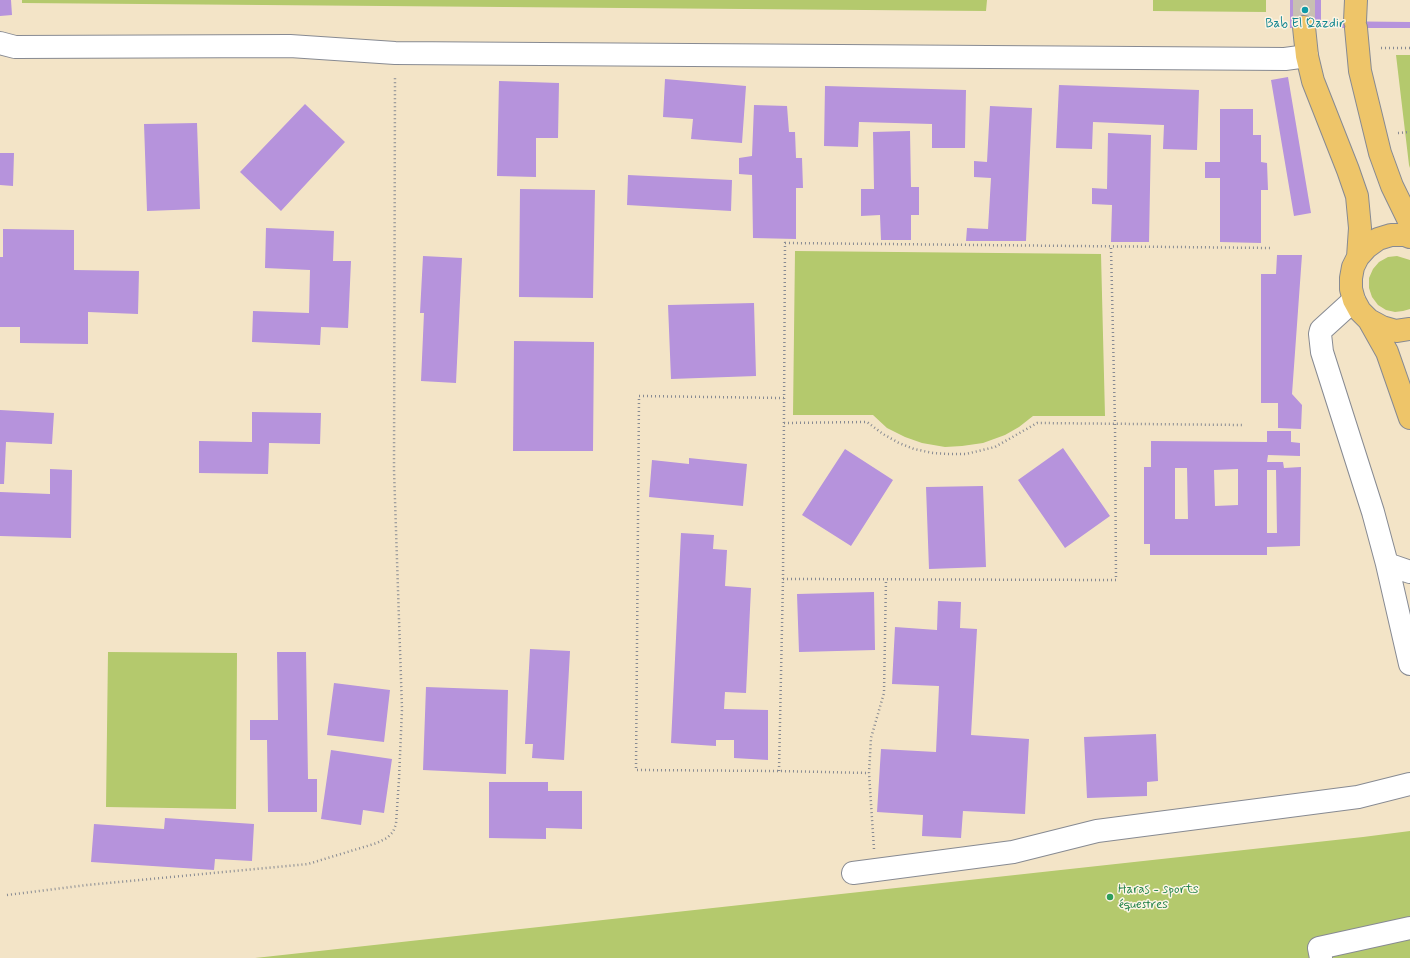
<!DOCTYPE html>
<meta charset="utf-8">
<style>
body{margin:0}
canvas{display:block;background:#f3e4c7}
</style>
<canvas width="1410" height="958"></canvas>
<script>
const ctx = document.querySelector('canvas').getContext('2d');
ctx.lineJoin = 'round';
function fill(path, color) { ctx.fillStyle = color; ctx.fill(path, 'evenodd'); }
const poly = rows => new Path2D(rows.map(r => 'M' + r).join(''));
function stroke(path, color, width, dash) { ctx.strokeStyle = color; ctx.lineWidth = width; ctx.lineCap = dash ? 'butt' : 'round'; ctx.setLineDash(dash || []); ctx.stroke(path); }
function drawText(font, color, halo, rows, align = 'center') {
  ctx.font = font + ' Mynerve,sans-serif'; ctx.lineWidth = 3; ctx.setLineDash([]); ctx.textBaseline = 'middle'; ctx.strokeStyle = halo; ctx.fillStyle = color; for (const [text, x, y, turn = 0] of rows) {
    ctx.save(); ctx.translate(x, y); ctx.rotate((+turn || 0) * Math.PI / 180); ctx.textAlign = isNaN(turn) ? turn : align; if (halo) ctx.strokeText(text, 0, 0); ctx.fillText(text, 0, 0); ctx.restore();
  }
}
fill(poly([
 [22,0,987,0,986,11,22,3],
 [1153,0,1266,0,1266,12,1153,11],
 [1396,55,1410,55,1410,168,1409,165],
 [795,251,1101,254,1105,416,1033,416,1019,427,1005,435,983,443,962,446,945,447,922,443,905,437,887,428,873,415,793,415],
 [1397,256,1410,260,1410,309,1403,311,1395,312,1386,310,1378,305,1372,297,1369,288,1369,278,1373,269,1379,262,1388,257],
 [108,652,237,653,236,809,106,807],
 [1410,831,1410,958,255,958,1363,837]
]), '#b4c96d');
fill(poly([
 [0,0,11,0,12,15,0,16],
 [1290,0,1321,0,1321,21,1410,22,1410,28,1290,28],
 [1288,77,1311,213,1294,216,1271,80],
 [665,79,746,86,742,143,691,139,693,119,663,117],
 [499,81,559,83,558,138,536,138,536,177,497,176],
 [1059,85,1199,90,1197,150,1163,149,1164,125,1093,122,1092,149,1056,148],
 [825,86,966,90,965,148,932,148,932,124,859,122,858,147,824,146],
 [305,104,345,142,281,211,240,172],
 [754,105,787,106,789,132,795,132,796,158,802,158,803,188,796,188,796,239,753,238,752,175,739,174,739,158,752,156],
 [990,106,1032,108,1026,241,966,241,967,228,988,229,991,178,974,177,974,161,987,162],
 [1220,109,1253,109,1253,135,1261,135,1261,162,1267,163,1268,190,1261,190,1261,243,1220,242,1220,178,1205,178,1205,162,1220,162],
 [197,123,200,209,147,211,144,124],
 [910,131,911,187,919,187,919,215,911,215,911,240,881,240,880,215,861,216,861,189,874,189,873,132],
 [1108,133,1151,135,1149,242,1111,242,1112,205,1092,204,1092,188,1107,189],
 [0,153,14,153,13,186,0,185],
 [628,175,732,180,731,211,627,205],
 [520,189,595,190,593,298,519,297],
 [266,228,334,231,333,261,351,261,348,328,321,327,320,345,252,342,253,311,309,313,310,270,265,268],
 [3,229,74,230,74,270,139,271,138,314,88,312,88,344,20,343,20,327,0,327,0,257,3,257],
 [1277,255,1302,255,1292,394,1302,405,1301,429,1278,428,1278,403,1261,403,1261,274,1276,274],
 [423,256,462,258,456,383,421,381,424,313,420,313],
 [754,303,756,376,671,379,668,305],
 [514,341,594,342,593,451,513,451],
 [0,410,54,413,52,444,6,442,4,484,0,484],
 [252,412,321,413,320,444,269,443,268,474,199,473,199,441,252,442],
 [1267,431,1291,431,1291,442,1300,443,1300,456,1268,455,1267,462,1283,462,1284,468,1301,467,1300,546,1267,547,1267,555,1150,555,1150,544,1144,544,1144,467,1151,467,1151,441,1267,442],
 [1175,468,1187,468,1188,519,1175,519],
 [1238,469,1238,505,1215,506,1214,470],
 [1267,470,1276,470,1277,533,1267,533],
 [1063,448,1110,516,1065,548,1018,480],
 [845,449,893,480,851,546,802,515],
 [689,458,747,464,743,506,649,497,652,460,689,464],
 [50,469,72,470,71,538,0,536,0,492,50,494],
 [983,486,986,567,929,569,926,487],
 [681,533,714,535,713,549,727,550,725,586,751,588,746,693,725,692,724,709,768,710,768,760,734,758,734,740,716,740,716,746,671,743],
 [874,592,875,650,799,652,797,594],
 [938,601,961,602,960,628,977,629,971,735,1029,739,1025,814,963,811,961,838,922,836,923,815,877,812,881,749,936,752,939,686,892,684,895,627,937,630],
 [530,649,570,651,564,760,532,758,533,744,525,744],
 [277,652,306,652,308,779,317,779,317,812,268,812,267,740,250,740,250,720,278,720],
 [334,683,390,690,384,742,327,735],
 [426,687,508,690,506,774,423,770],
 [1156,734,1158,781,1147,782,1147,796,1087,798,1084,737],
 [331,750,392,759,384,813,363,810,361,825,321,819],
 [489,782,548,782,548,791,582,791,582,829,546,828,546,839,489,838],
 [165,818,254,824,252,861,215,859,214,870,91,862,94,824,164,829]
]), '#b693dc');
stroke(poly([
 [1304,0,1304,27]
]), '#c8c0b2', 22, [22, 11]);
const minor = poly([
 [0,43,15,47,290,46,395,53,1285,59,1307,56],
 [1354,300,1321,330,1320,334,1322,352,1373,512,1387,564,1410,664],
 [1387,564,1410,572],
 [853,873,1013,852,1097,831,1358,797,1410,784],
 [1321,958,1319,948,1410,928]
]);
const major = poly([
 [1355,21,1356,0],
 [1304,27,1307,56,1313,81,1348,170,1357,196,1360,228,1358,257],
 [1356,28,1360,71,1380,153,1392,186,1410,223],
 [1410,237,1405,235,1391,235,1378,239,1367,247,1358,257,1353,267,1351,278,1351,289,1354,300,1360,311,1369,320,1382,327,1396,331,1410,329],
 [1369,320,1387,352,1410,418]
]);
stroke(minor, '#878a92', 24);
stroke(major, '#878a92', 24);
stroke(poly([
 [1381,48,1410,48],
 [1398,133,1410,132],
 [784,398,639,396,636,770,779,771,869,773],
 [784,423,867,422,883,434,899,443,914,449,933,453,948,454,966,454,995,447,1037,423,1243,425],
 [783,579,1116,580,1115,424,1111,247],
 [779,771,783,579,785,243,1272,248],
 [874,849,869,773,871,738,884,693,886,579],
 [7,895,87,885,308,864,377,843,387,838,393,832,396,824,399,779,402,709,394,470,395,76]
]), '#878a92', 2.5, [1, 3]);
stroke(minor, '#fff', 22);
stroke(major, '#eec569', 22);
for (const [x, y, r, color] of [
 [1305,10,4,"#0f9aa8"],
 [1110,897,4,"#2e9e5b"]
]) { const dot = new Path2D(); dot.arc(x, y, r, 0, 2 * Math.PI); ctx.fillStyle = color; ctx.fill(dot); stroke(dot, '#fcf5e5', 1.5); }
drawText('13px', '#0d838f', '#fcf5e5', [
 ["Bab El Qazdir",1305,24]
]);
drawText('13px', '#27864d', '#fcf5e5', [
 ["Haras - sports",1118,890],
 ["équestres",1118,905]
], 'left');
</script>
